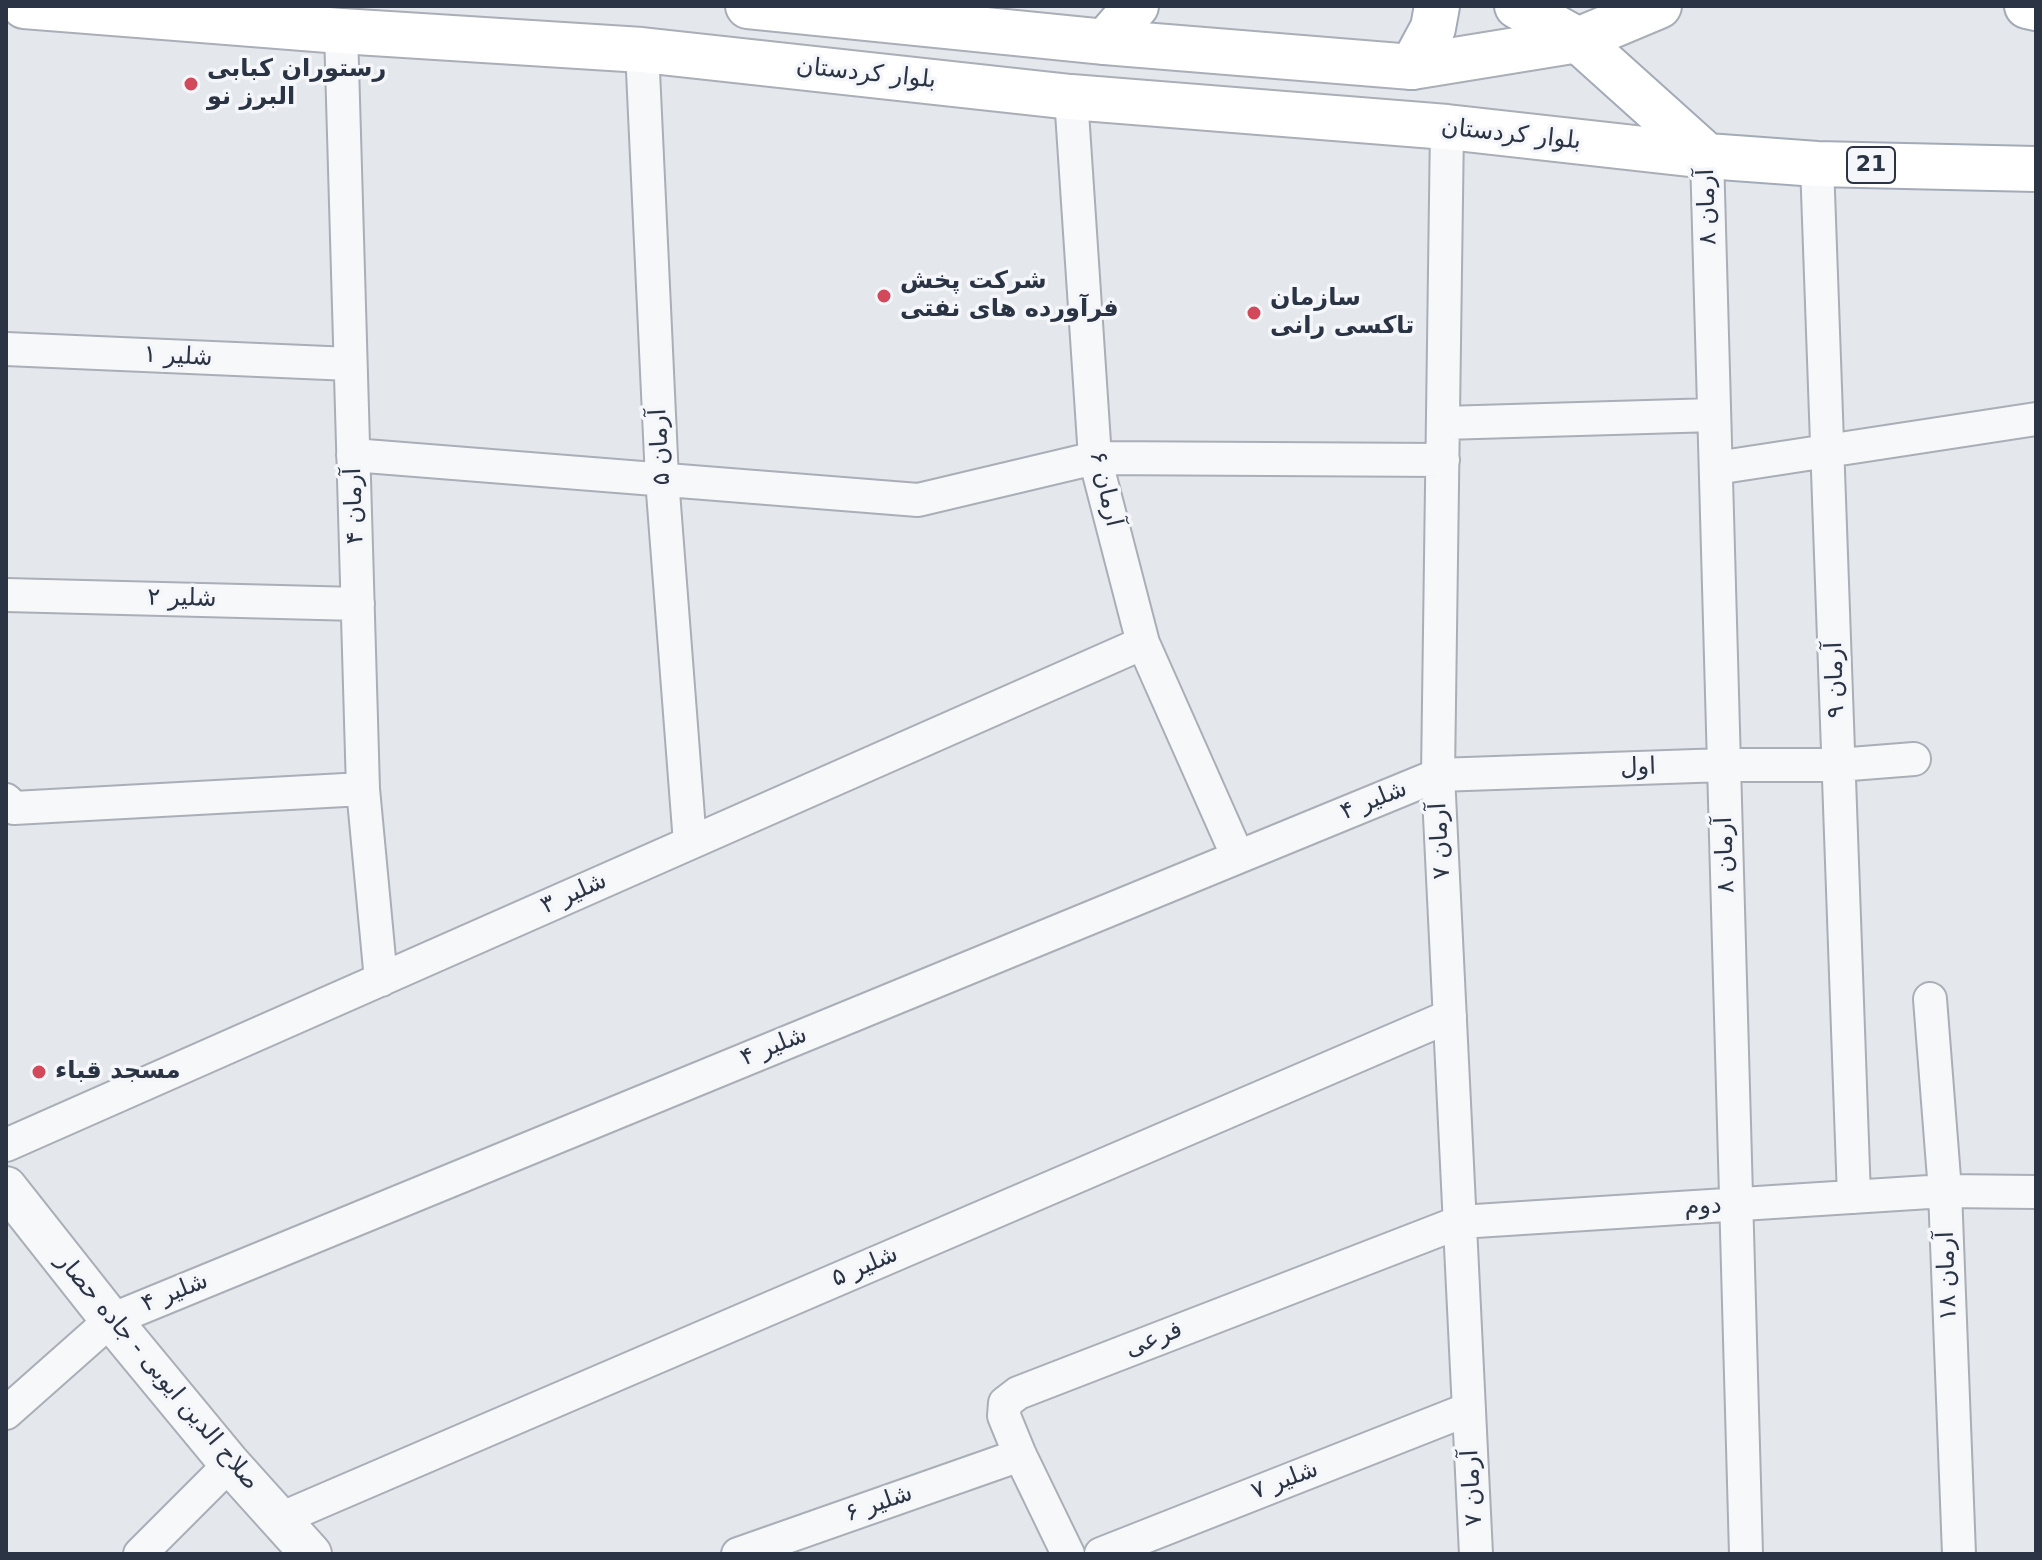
<!DOCTYPE html>
<meta charset="utf-8">
<style>
body{margin:0}
#map{position:relative;width:2042px;height:1560px;overflow:hidden;background:#e4e7ec;font-family:"DejaVu Sans",sans-serif}
canvas{display:block}
.frame{position:absolute;inset:0;border:8px solid #2b3445;pointer-events:none}
</style>
<div id="map">
<canvas width="2042" height="1560"></canvas>
<div class="frame"></div>
</div>
<script>
const ctx = document.querySelector('canvas').getContext('2d');
ctx.lineJoin = 'round';
const poly = rows => new Path2D(rows.map(r => 'M' + r).join(''));
function stroke(path, color, width, dash) { ctx.strokeStyle = color; ctx.lineWidth = width; ctx.lineCap = dash ? 'butt' : 'round'; ctx.setLineDash(dash || []); ctx.stroke(path); }
function drawText(font, color, halo, rows, align = 'center') {
  ctx.font = font + ' "DejaVu Sans",Cairo,sans-serif'; ctx.lineWidth = 7; ctx.setLineDash([]); ctx.textBaseline = 'middle'; ctx.strokeStyle = halo; ctx.fillStyle = color; for (const [text, x, y, turn = 0] of rows) {
    ctx.save(); ctx.translate(x, y); ctx.rotate((+turn || 0) * Math.PI / 180); ctx.textAlign = isNaN(turn) ? turn : align; if (halo) ctx.strokeText(text, 0, 0); ctx.fillText(text, 0, 0); ctx.restore();
  }
}
const minor = poly([
 [341,31,363,789,381,980],
 [642,50,662,479,690,843],
 [1071,97,1095,458,1143,643,1238,857],
 [1447,127,1438,775,1476,1554],
 [1707,156,1746,1554],
 [1817,164,1854,1197],
 [6,349,350,364],
 [1444,423,1714,415],
 [353,455,918,500,1095,458,1443,460],
 [1716,468,2036,419],
 [6,595,358,604],
 [6,800,14,808,363,789],
 [1930,999,1945,1191,1959,1554],
 [6,1145,1143,643],
 [6,1413,111,1320,1438,775,1724,765,1838,765,1914,759],
 [280,1519,1450,1016],
 [140,1554,230,1464],
 [738,1554,1020,1455],
 [1068,1554,1020,1455,1004,1416,1005,1403,1018,1393,1460,1222,1945,1191,2036,1192],
 [1101,1554,1469,1409]
]);
const tertiary = poly([
 [6,1187,111,1320,230,1464,311,1554]
]);
const secondary = poly([
 [24,6,341,31,642,50,1071,97,1447,127,1707,156],
 [748,6,1105,42,1412,67,1578,40,1659,6]
]);
const primary = poly([
 [1517,6,1578,40,1707,156,1817,164,2036,169],
 [2027,6,2036,8],
 [1105,42,1136,6],
 [1412,67,1433,28,1437,6]
]);
stroke(minor, '#a9aeb7', 36);
stroke(tertiary, '#a9aeb7', 44);
stroke(secondary, '#a9aeb7', 48);
stroke(primary, '#a3abb8', 48);
stroke(minor, '#f7f8fa', 32);
stroke(tertiary, '#f7f8fa', 40);
stroke(secondary, '#fff', 44);
stroke(primary, '#fff', 44);
for (const [x, y, r, color] of [
 [191,84,8,"#d1495b"],
 [884,296,8,"#d1495b"],
 [1254,313,8,"#d1495b"],
 [39,1072,8,"#d1495b"]
]) { const dot = new Path2D(); dot.arc(x, y, r, 0, 2 * Math.PI); ctx.fillStyle = color; ctx.fill(dot); stroke(dot, '#f4f6f9', 3); }
for (const [x, y, w] of [
 [1871,165,48]
]) { const box = new Path2D(); box.roundRect(x - w / 2, y - 18, w, 36, 6); ctx.fillStyle = '#f4f6f9'; ctx.fill(box); stroke(box, '#2b3445', 2); }
drawText('bold 22px', '#2b3445', null, [
 ["21",1871,165]
]);
drawText('bold 24px', '#2b3445', '#f4f6f9', [
 ["رستوران کبابی",207,70],
 ["البرز نو",207,98],
 ["شرکت پخش",900,282],
 ["فرآورده های نفتی",900,310],
 ["سازمان",1270,299],
 ["تاکسی رانی",1270,327],
 ["مسجد قباء",55,1072]
], 'left');
drawText('24px', '#2b3445', '#f4f6f9', [
 ["بلوار کردستان",866,74,6],
 ["بلوار کردستان",1511,135,6],
 ["آرمان ۸",1708,207,-92],
 ["شلیر ۱",178,357,3],
 ["آرمان ۵",661,447,-93],
 ["آرمان ۶",1105,489,77],
 ["آرمان ۴",355,506,-92],
 ["شلیر ۲",182,599,1],
 ["آرمان ۹",1836,680,-92],
 ["اول",1638,768,-2],
 ["شلیر ۴",1374,801,-22],
 ["آرمان ۷",1441,841,-93],
 ["آرمان ۸",1726,855,-92],
 ["شلیر ۳",574,894,-24],
 ["شلیر ۴",774,1047,-22],
 ["دوم",1703,1207,-3],
 ["شلیر ۵",865,1267,-23],
 ["آرمان ۱۸",1948,1276,-92],
 ["شلیر ۴",175,1293,-22],
 ["فرعی",1154,1340,-21],
 ["صلاح الدین ایوبی - جاده حصار",157,1372,50],
 ["شلیر ۷",1285,1481,-21],
 ["آرمان ۷",1473,1488,-93],
 ["شلیر ۶",879,1504,-19]
]);
</script>
